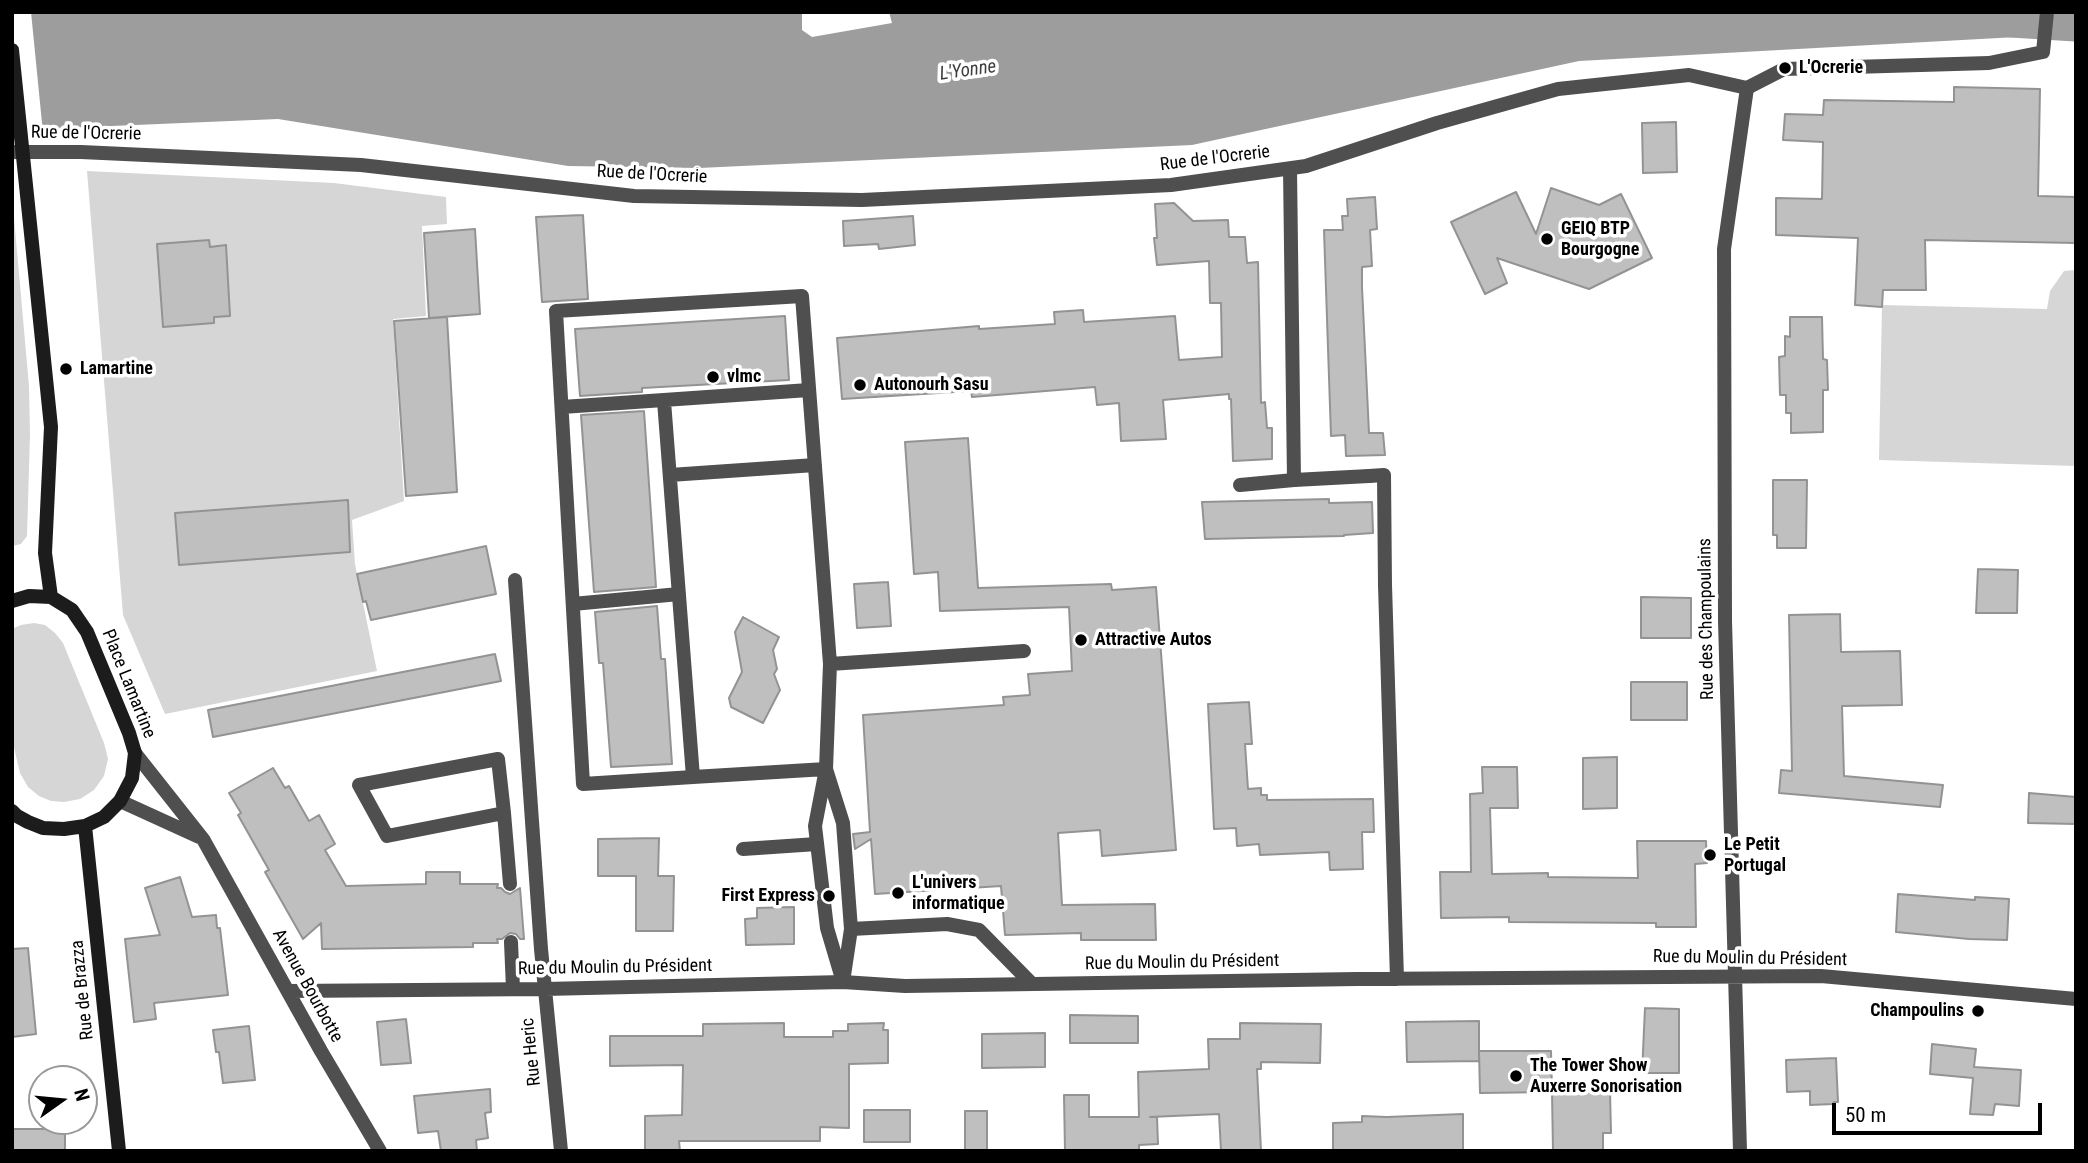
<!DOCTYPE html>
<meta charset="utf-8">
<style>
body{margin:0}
#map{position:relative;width:2088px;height:1163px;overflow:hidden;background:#fff;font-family:"Roboto Condensed",sans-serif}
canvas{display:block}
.frame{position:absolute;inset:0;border:14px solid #000;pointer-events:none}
.north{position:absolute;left:28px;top:1065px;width:70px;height:70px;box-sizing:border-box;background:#fff;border:2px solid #999;border-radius:50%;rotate:75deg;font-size:19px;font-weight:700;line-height:28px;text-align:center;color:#000}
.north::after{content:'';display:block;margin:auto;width:24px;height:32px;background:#000;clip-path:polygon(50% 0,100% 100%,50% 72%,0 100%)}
.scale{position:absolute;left:1832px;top:1103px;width:210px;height:32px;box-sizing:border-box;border:4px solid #000;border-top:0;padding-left:9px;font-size:21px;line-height:24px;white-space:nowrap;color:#000;-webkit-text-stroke:5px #fff;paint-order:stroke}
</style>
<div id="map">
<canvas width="2088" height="1163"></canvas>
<div class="frame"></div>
<div class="north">N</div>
<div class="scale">50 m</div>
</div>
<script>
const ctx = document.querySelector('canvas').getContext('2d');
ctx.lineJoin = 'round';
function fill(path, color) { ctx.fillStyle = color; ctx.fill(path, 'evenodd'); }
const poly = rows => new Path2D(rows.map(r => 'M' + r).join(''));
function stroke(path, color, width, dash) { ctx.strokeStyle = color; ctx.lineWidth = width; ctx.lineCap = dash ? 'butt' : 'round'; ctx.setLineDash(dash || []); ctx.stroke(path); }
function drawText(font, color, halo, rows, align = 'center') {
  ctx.font = font + ' "Roboto Condensed",sans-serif'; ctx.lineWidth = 7; ctx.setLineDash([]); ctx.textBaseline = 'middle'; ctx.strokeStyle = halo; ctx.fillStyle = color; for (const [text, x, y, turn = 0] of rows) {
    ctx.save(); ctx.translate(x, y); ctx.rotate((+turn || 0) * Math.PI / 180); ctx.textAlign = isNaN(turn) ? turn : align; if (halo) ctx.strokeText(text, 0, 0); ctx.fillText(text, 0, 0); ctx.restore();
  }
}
fill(poly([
 [87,171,334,183,446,197,447,224,422,226,426,316,393,319,404,501,352,520,355,564,377,671,165,714,123,615],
 [12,195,29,386,30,434,27,536,21,544,12,546],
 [2076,270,2076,466,1879,460,1882,305,2047,309,2050,291,2064,271],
 [34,623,45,625,55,633,63,643,104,743,108,759,104,776,94,790,80,799,64,802,51,801,39,796,28,787,20,773,12,739,12,629,21,625]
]), '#d6d6d6');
fill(poly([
 [12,12,802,12,802,30,812,37,892,23,889,12,2039,12,2035,36,1579,61,1192,145,699,168,568,166,278,119,40,129]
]), '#9d9d9d');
fill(poly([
 [12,12,31,12,43,133,12,132]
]), '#fff');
stroke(poly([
 [2012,12,2076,16]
]), '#9d9d9d', 51);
const building = poly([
 [1954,87,2040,89,2038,196,2076,197,2076,243,1925,240,1926,290,1883,290,1882,307,1855,305,1858,238,1776,235,1776,198,1822,199,1823,142,1783,140,1785,114,1823,115,1824,100,1954,102,1954,87],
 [1676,122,1677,172,1643,173,1642,123,1676,122],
 [1551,188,1599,205,1621,194,1652,258,1589,289,1497,258,1507,283,1485,294,1451,222,1516,192,1536,234,1551,188],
 [1375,197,1377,229,1370,230,1372,266,1362,267,1362,287,1369,433,1383,433,1385,455,1346,456,1345,435,1331,436,1324,230,1343,230,1342,216,1348,216,1347,199,1375,197],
 [1174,203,1193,221,1228,220,1229,237,1245,237,1247,263,1258,262,1261,403,1265,402,1267,428,1272,428,1272,459,1233,461,1231,399,1229,399,1229,394,1163,400,1166,439,1121,441,1119,403,1097,405,1095,387,972,397,971,391,842,399,837,338,979,326,979,329,1055,324,1054,312,1083,310,1084,322,1175,316,1179,360,1222,357,1221,303,1210,303,1209,261,1157,265,1154,238,1157,238,1155,204,1174,203],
 [583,215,588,299,542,302,536,217,583,215],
 [913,216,915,245,879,249,878,244,844,246,843,221,913,216],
 [475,229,480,314,429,318,424,233,475,229],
 [209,240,210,247,226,245,230,316,214,317,214,323,163,327,157,244,209,240],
 [785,316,789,380,642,388,642,392,580,396,575,329,785,316],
 [447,317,457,492,406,496,394,321,447,317],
 [1790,317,1822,317,1823,359,1827,360,1828,390,1823,390,1823,432,1791,433,1791,413,1786,413,1786,395,1780,395,1779,357,1785,356,1785,336,1790,337,1790,317],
 [644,411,656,587,594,592,581,415,644,411],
 [968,438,978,588,1111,584,1112,590,1156,587,1176,850,1102,856,1100,830,1058,833,1062,905,1155,904,1156,940,1081,940,1081,933,1005,935,1001,886,875,894,871,839,855,849,853,834,870,832,863,715,1004,705,1003,697,1030,695,1028,674,1072,671,1069,607,940,611,938,572,914,574,905,442,968,438],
 [1773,480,1807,480,1806,548,1777,548,1777,535,1773,535,1773,480],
 [1329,499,1329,503,1372,502,1373,533,1344,535,1344,536,1205,539,1202,502,1329,499],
 [348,500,350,552,179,565,175,513,348,500],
 [486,546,496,594,371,620,366,601,363,602,357,574,486,546],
 [1978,569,2018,570,2017,613,1976,613,1978,569],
 [888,582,891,626,857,628,854,584,888,582],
 [1641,597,1691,598,1691,638,1641,638,1641,597],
 [657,606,661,659,665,659,672,764,611,767,603,663,599,663,595,612,657,606],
 [1840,614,1841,652,1900,651,1902,705,1842,706,1844,776,1943,785,1940,807,1779,793,1781,770,1792,771,1789,615,1840,614],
 [743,617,779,637,773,650,777,669,774,674,780,690,763,723,731,707,729,698,742,672,735,632,743,617],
 [495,654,501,681,213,737,208,710,495,654],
 [1631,682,1687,682,1687,720,1631,720,1631,682],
 [1249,702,1252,744,1245,744,1248,789,1261,788,1261,795,1267,795,1267,800,1373,799,1374,832,1362,832,1363,869,1330,870,1329,852,1260,855,1259,844,1237,846,1236,828,1214,829,1208,704,1249,702],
 [1617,757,1617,808,1583,809,1583,758,1617,757],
 [1482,767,1517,767,1518,808,1490,808,1492,874,1548,873,1548,877,1638,878,1637,841,1706,841,1707,863,1695,864,1696,927,1656,927,1656,923,1509,922,1509,917,1441,918,1440,872,1471,872,1470,794,1483,793,1482,767],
 [273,768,285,788,289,786,309,821,319,815,335,844,325,850,346,886,426,884,426,872,460,872,460,884,498,884,497,888,501,888,505,892,510,894,520,888,524,939,520,939,516,934,510,933,502,939,497,939,498,943,473,943,473,947,322,949,321,923,303,939,265,872,269,870,238,815,241,813,229,793,273,768],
 [2029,793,2076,797,2076,824,2028,823,2029,793],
 [659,838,658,876,674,876,673,931,636,931,636,876,598,876,598,839,659,838],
 [180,877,192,917,216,915,217,928,220,928,228,995,154,1003,156,1019,134,1022,125,939,160,935,145,888,180,877],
 [1898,894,1975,900,1975,897,2009,899,2007,940,1969,939,1896,932,1898,894],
 [794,907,794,944,746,945,745,919,757,918,757,908,794,907],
 [28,948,36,1034,12,1037,12,949,28,948],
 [1645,1008,1679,1009,1679,1073,1642,1073,1645,1008],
 [1070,1015,1138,1016,1138,1043,1070,1043,1070,1015],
 [406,1019,411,1063,381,1065,377,1022,406,1019],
 [1479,1021,1479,1061,1407,1062,1406,1022,1479,1021],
 [784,1023,784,1037,833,1037,833,1031,848,1031,848,1024,884,1023,883,1030,888,1030,888,1063,849,1064,849,1128,820,1127,820,1141,679,1141,680,1151,645,1151,645,1116,682,1115,683,1065,610,1066,610,1036,703,1036,703,1024,784,1023],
 [1240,1023,1321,1024,1320,1063,1261,1062,1261,1069,1257,1069,1261,1151,1221,1151,1219,1114,1150,1117,1157,1117,1158,1144,1139,1145,1139,1151,1065,1151,1064,1095,1089,1095,1089,1117,1139,1117,1138,1072,1209,1069,1208,1039,1240,1039,1240,1023],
 [249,1026,255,1080,223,1083,219,1052,216,1052,213,1030,249,1026],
 [1045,1033,1045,1067,982,1068,982,1034,1045,1033],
 [1932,1044,1976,1049,1974,1067,2021,1070,2019,1106,1995,1104,1993,1115,1970,1114,1973,1078,1930,1074,1932,1044],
 [1479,1051,1551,1051,1552,1091,1610,1091,1611,1133,1603,1133,1603,1151,1553,1151,1552,1092,1480,1093,1479,1051],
 [1836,1058,1838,1102,1834,1102,1833,1104,1810,1105,1810,1091,1787,1092,1786,1060,1836,1058],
 [490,1089,491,1112,485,1113,488,1138,476,1140,477,1151,441,1151,438,1131,418,1133,414,1096,490,1089],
 [864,1110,910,1110,910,1142,864,1142,864,1110],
 [965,1111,987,1111,987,1151,965,1151,965,1111],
 [1463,1114,1463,1151,1333,1151,1333,1123,1362,1122,1362,1116,1387,1117,1463,1114],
 [13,1129,65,1129,65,1151,13,1151,13,1129]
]);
fill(building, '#bfbfbf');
stroke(building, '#939393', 2);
stroke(poly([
 [1747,88,1784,69,1989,63,2043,52,2047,12],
 [664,401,693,777,826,769,830,664,802,296,556,311,583,784,693,777],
 [562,407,809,390],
 [670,475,815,465],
 [1240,485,1294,480],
 [573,604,679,594],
 [830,664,1024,651],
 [826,769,843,823,851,929,843,982,827,928,815,826,826,769],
 [504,813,387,836,359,785,498,759,504,813,510,884],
 [743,849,817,844],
 [851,929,947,924,979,930,1032,984],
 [511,942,513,989]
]), '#4f4f4f', 14);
stroke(poly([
 [1369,476,1384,475,1385,585]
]), '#4f4f4f', 14);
stroke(poly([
 [12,152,81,152,361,165,634,196,862,200,1171,185,1306,166,1437,123,1558,89,1689,75,1747,88,1724,249,1725,621,1740,1151],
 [1290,169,1294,480,1369,476],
 [515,580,541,949,561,1151],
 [1385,585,1397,979],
 [135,753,203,839,321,1051,380,1151],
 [120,801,199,837],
 [289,991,545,989,843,982,905,986,1357,979,1821,976,2076,999]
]), '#4f4f4f', 14);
stroke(poly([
 [12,50,51,427,45,553,51,597],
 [12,601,29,596,51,597,72,610,87,632,129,733,135,753,132,778,120,801,104,817,85,826,64,829,43,828,28,822,17,816,12,811],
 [85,826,119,1151]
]), '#1c1c1c', 14);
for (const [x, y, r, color] of [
 [1785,68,7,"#000"],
 [1547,239,7,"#000"],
 [66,369,7,"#000"],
 [713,377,7,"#000"],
 [860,385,7,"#000"],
 [1081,640,7,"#000"],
 [1710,855,7,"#000"],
 [898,893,7,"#000"],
 [829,896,7,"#000"],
 [1978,1011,7,"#000"],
 [1516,1076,7,"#000"]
]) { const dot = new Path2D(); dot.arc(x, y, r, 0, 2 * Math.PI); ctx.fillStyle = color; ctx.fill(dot); stroke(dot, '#fff', 2.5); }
drawText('bold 18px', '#000', '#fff', [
 ["L'Ocrerie",1799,68],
 ["GEIQ BTP",1561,229],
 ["Bourgogne",1561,250],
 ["Lamartine",80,369],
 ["vlmc",727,377],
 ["Autonourh Sasu",874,385],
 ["Attractive Autos",1095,640],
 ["Le Petit",1724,845],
 ["Portugal",1724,866],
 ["L'univers",912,883],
 ["informatique",912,904],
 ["First Express",815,896,"right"],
 ["Champoulins",1964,1011,"right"],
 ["The Tower Show",1530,1066],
 ["Auxerre Sonorisation",1530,1087]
], 'left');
drawText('18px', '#000', '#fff', [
 ["Rue de l'Ocrerie",86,134,1],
 ["Rue de l'Ocrerie",1215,159,-7],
 ["Rue de l'Ocrerie",652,175,3],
 ["Rue des Champoulains",1707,619,-91],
 ["Place Lamartine",128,684,68],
 ["Rue du Moulin du Président",1750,959,1],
 ["Rue du Moulin du Président",1182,963,-1],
 ["Rue du Moulin du Président",615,968,-1],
 ["Avenue Bourbotte",307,986,61],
 ["Rue de Brazza",83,990,-96],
 ["Rue Heric",532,1052,-96]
]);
drawText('italic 19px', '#3e3e3e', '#fff', [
 ["L'Yonne",968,71,-8]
]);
</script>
